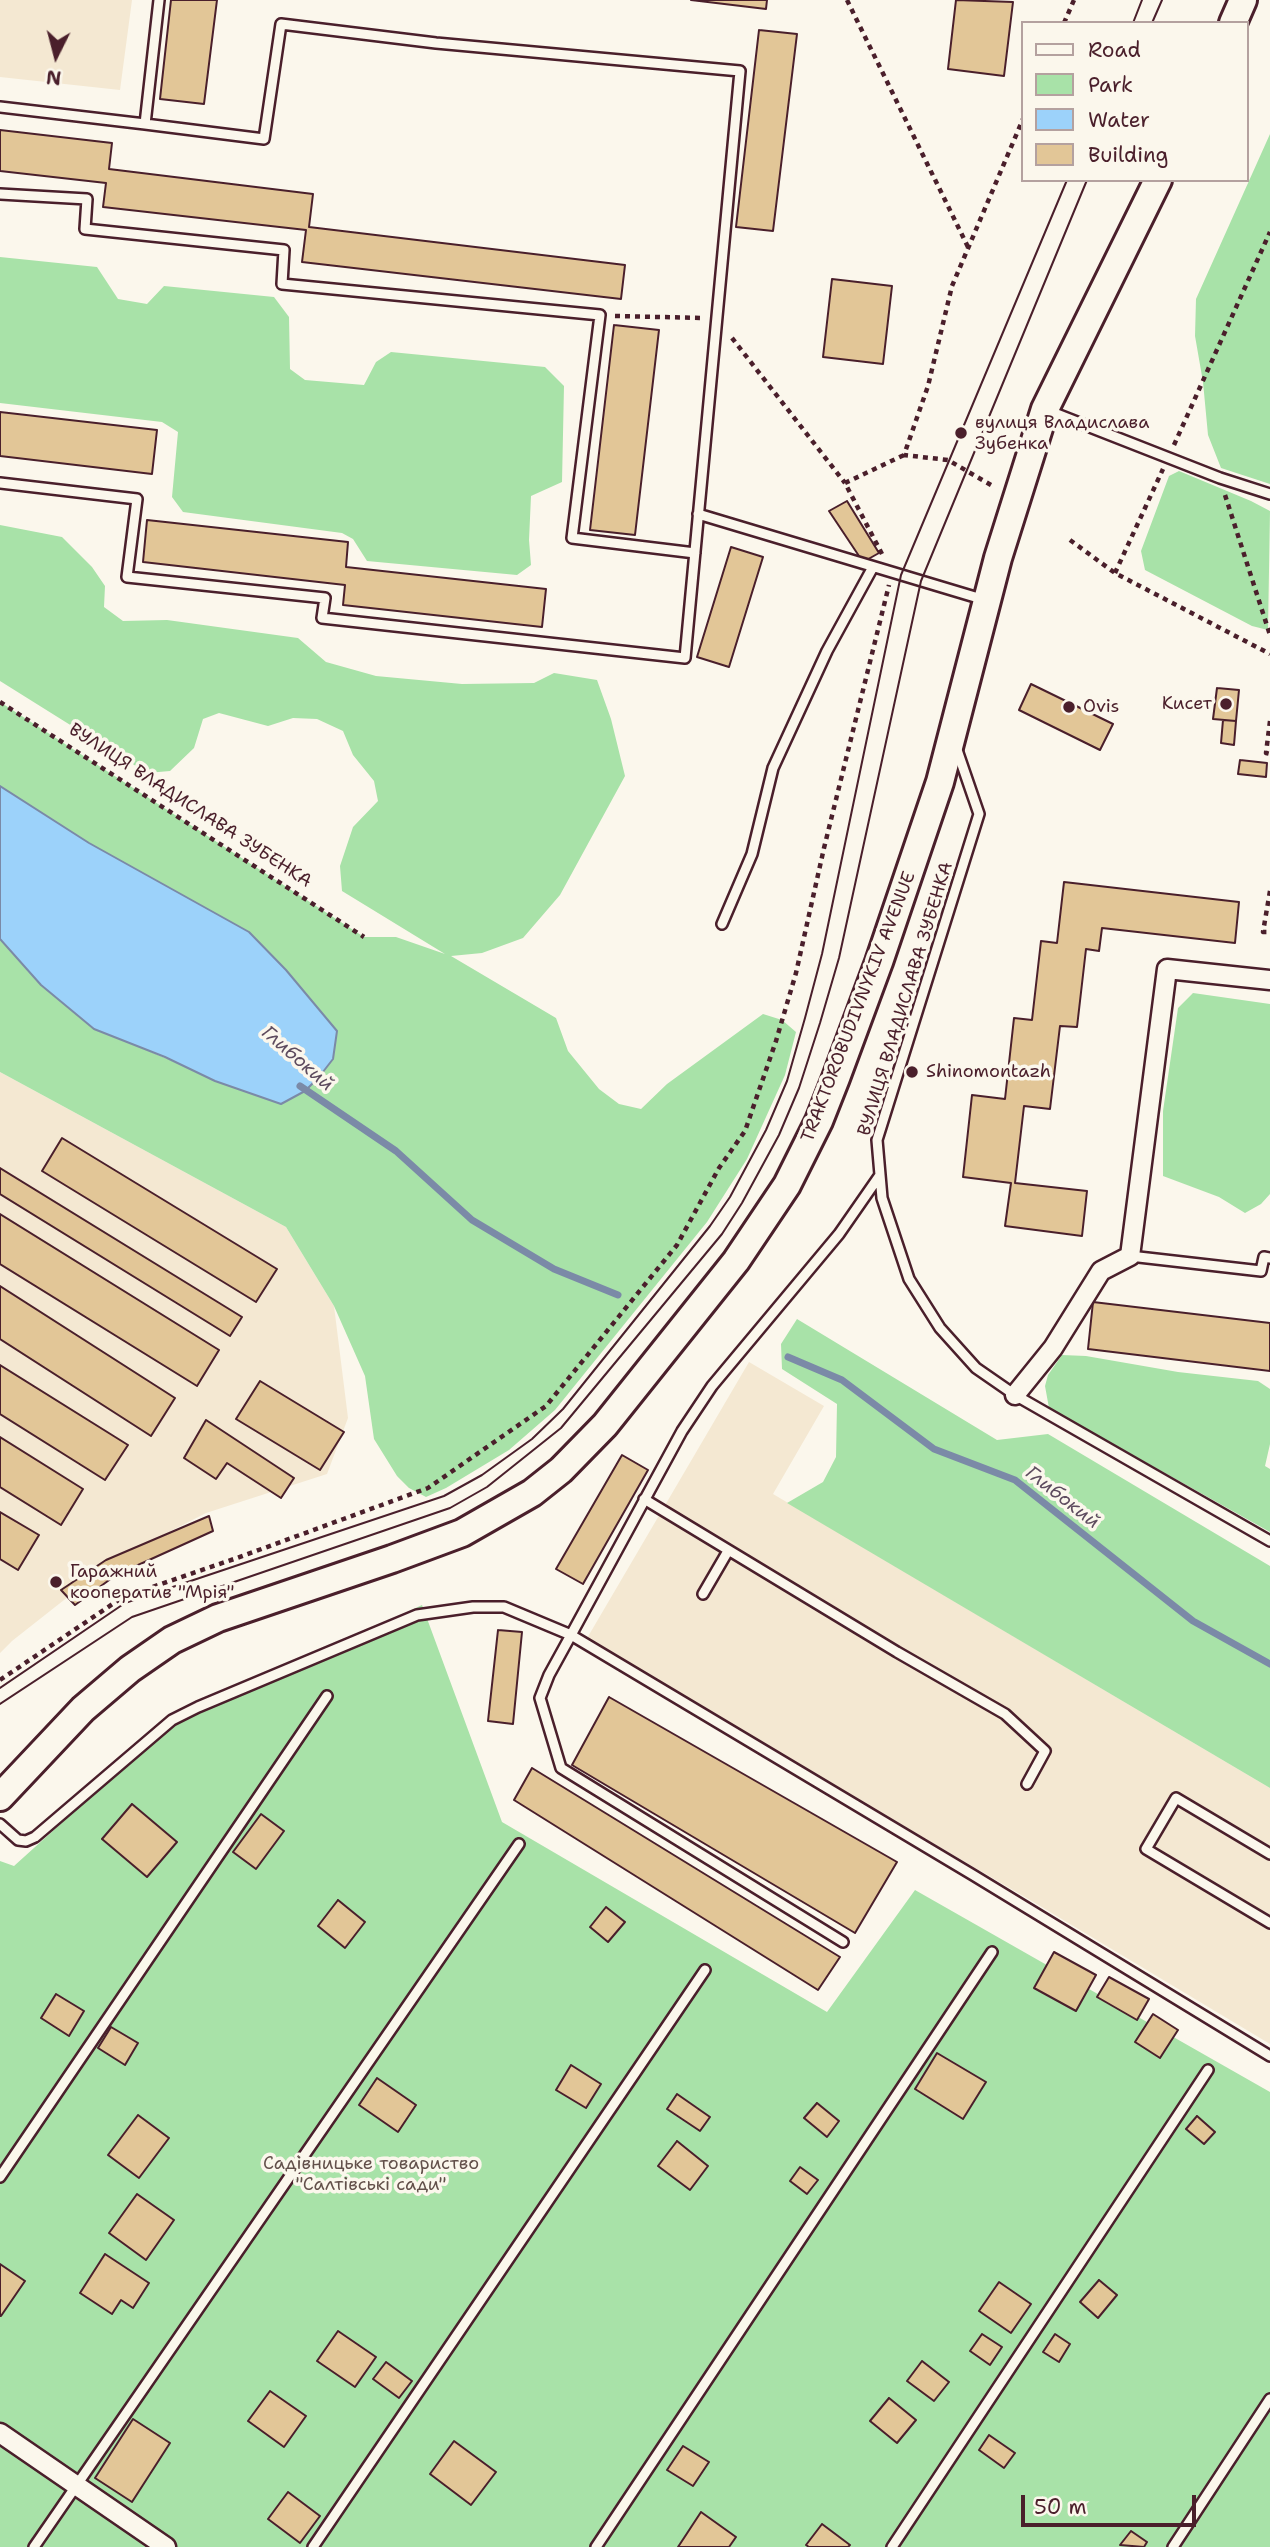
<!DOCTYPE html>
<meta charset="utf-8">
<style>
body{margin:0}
#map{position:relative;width:1270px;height:2547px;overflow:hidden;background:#fbf7ec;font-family:"Shantell Sans",sans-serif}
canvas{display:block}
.legend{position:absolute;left:1021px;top:21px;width:228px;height:161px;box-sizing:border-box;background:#fbf7ec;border:2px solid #b4a19f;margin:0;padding:9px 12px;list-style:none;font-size:21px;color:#4a1f2b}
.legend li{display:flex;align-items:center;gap:14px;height:35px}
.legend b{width:35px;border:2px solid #b4a19f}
.north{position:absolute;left:21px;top:21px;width:70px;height:70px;-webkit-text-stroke:5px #fbf7ec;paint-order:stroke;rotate:186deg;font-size:19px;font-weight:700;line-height:28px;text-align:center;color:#4a1f2b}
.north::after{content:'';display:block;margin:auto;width:24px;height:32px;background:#4a1f2b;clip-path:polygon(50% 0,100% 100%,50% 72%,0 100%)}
.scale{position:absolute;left:1021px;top:2495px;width:175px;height:32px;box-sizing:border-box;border:4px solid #4a1f2b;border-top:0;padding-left:9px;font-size:21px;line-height:24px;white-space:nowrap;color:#4a1f2b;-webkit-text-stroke:5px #fbf7ec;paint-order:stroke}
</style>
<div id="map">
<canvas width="1270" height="2547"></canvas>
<ul class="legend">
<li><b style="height:9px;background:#fbf7ec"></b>Road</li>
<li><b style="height:19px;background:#a8e2a8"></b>Park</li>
<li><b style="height:19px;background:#9cd2fa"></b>Water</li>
<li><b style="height:19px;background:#e2c697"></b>Building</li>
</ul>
<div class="north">N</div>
<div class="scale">50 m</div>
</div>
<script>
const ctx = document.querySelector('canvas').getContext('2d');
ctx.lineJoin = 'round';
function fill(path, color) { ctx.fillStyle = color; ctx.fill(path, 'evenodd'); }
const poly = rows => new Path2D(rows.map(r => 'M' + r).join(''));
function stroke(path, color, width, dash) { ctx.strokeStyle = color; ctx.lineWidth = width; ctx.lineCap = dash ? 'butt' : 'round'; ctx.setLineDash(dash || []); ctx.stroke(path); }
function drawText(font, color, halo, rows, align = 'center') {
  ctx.font = font + ' "Shantell Sans",sans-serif'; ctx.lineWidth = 7; ctx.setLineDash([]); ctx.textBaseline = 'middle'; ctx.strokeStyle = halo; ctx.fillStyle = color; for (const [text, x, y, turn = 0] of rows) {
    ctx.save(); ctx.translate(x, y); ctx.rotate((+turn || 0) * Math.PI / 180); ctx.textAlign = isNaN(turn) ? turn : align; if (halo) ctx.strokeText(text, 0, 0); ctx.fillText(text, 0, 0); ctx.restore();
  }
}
fill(poly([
 [0,0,132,0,120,90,0,77],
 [0,1072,286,1227,334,1306,348,1418,327,1474,206,1513,116,1559,12,1641,0,1653],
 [749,1362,824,1406,773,1494,1270,1788,1270,2044,1030,1900,586,1640]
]), '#f4e8d2');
fill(poly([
 [1270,134,1270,484,1221,468,1208,435,1203,382,1195,336,1196,299],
 [0,257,97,267,118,299,147,304,164,286,274,297,289,317,290,369,305,380,364,385,376,362,391,352,545,367,564,386,562,482,531,496,529,540,531,565,517,575,367,561,353,539,342,533,183,512,172,497,178,432,162,422,0,403],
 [1179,471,1251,501,1270,511,1268,630,1252,626,1145,570,1141,551,1169,476],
 [0,525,62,537,92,567,105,586,104,607,123,621,167,620,298,638,326,662,376,676,462,684,534,683,554,673,597,680,611,719,625,776,560,895,523,938,482,953,451,956,556,1018,568,1051,599,1089,619,1104,641,1109,667,1084,763,1014,782,1020,796,1032,785,1075,747,1159,707,1222,555,1410,509,1450,446,1488,426,1497,409,1488,397,1476,374,1439,365,1376,334,1306,286,1227,0,1072,0,939,41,985,66,1005,132,1044,248,1093,305,1091,333,1059,337,1031,286,970,249,932,89,843,0,786,0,702,364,937,396,937,445,954,342,891,340,866,353,827,378,801,374,781,353,755,343,731,317,719,293,718,268,726,219,713,203,719,194,748,170,771,147,773,0,681],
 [1193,993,1270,1004,1270,1194,1261,1204,1245,1213,1219,1197,1163,1176,1163,1111,1178,1008],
 [797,1319,997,1440,1048,1434,1270,1566,1270,1788,787,1503,823,1482,836,1457,837,1404,782,1369,781,1344],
 [1062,1355,1086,1356,1178,1372,1258,1381,1270,1389,1270,1444,1265,1466,1270,1469,1270,1532,1049,1408,1045,1386,1048,1375],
 [422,1605,502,1822,827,2012,915,1890,1270,2092,1270,2547,0,2547,0,1861,14,1866,168,1727]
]), '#a8e2a8');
const water = poly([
 [0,786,89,843,249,932,286,970,337,1031,333,1059,319,1077,305,1091,281,1104,215,1081,165,1057,94,1029,41,985,0,939,0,786]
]);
fill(water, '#9cd2fa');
stroke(water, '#7b8aa7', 2);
stroke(poly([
 [300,1086,396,1151,472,1220,554,1269,618,1295],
 [788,1357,842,1380,934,1449,1015,1480,1193,1621,1270,1664]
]), '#7b8aa7', 7);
const building = poly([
 [171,0,217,0,204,104,160,99,171,0],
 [691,0,767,0,766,9,691,0],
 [956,0,1013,2,1004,76,948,69,956,0],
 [759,30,797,34,773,231,736,227,759,30],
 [0,130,112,143,109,169,313,194,309,227,625,265,621,299,302,262,306,230,103,207,106,183,0,171,0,130],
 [832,279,892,286,883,364,823,357,832,279],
 [614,325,659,330,635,535,590,530,614,325],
 [0,412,157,430,152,474,0,456,0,412],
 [847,501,879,553,863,562,829,511,847,501],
 [147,520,348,542,346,567,546,589,542,627,343,605,345,585,143,562,147,520],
 [731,547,763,557,729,667,697,657,731,547],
 [1031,684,1113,724,1100,750,1019,710,1031,684],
 [1217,688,1239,690,1236,721,1213,719,1217,688],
 [1223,720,1236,721,1234,745,1221,743,1223,720],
 [1240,760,1267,763,1266,777,1238,774,1240,760],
 [1064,882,1239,902,1235,943,1102,928,1099,951,1086,949,1077,1027,1060,1026,1050,1109,1024,1106,1015,1183,1087,1191,1082,1236,1005,1226,1011,1183,963,1177,972,1095,1005,1099,1014,1018,1032,1020,1041,941,1057,943,1064,882],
 [62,1138,277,1269,256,1302,42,1171,62,1138],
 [0,1168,242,1317,230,1336,0,1194,0,1168],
 [0,1214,219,1350,197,1386,0,1264,0,1214],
 [0,1286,175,1398,151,1436,0,1339,0,1286],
 [1093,1302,1270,1323,1270,1371,1088,1349,1093,1302],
 [0,1365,128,1445,105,1480,0,1414,0,1365],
 [260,1381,344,1432,320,1470,236,1419,260,1381],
 [206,1420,294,1478,281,1498,227,1463,216,1479,184,1458,206,1420],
 [0,1437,83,1489,61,1525,0,1487,0,1437],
 [622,1455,648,1470,583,1584,556,1569,622,1455],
 [0,1512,39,1535,18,1570,0,1559,0,1512],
 [209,1516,213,1531,116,1575,75,1605,61,1590,106,1560,209,1516],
 [498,1630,522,1632,513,1724,488,1721,498,1630],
 [609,1697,897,1862,855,1933,572,1765,609,1697],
 [532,1768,840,1957,818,1990,514,1800,532,1768],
 [132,1804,177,1842,147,1877,102,1839,132,1804],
 [261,1814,284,1831,256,1869,233,1852,261,1814],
 [338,1900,365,1922,345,1948,318,1926,338,1900],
 [606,1907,625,1922,608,1942,590,1927,606,1907],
 [1054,1952,1096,1975,1076,2011,1034,1988,1054,1952],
 [1109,1977,1149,1999,1137,2020,1097,1997,1109,1977],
 [56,1994,84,2011,69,2036,41,2018,56,1994],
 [1153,2014,1178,2030,1160,2058,1135,2042,1153,2014],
 [111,2027,138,2043,125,2065,98,2048,111,2027],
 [937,2053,986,2082,963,2119,915,2089,937,2053],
 [571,2065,601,2084,586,2108,556,2090,571,2065],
 [377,2078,416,2105,398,2132,359,2105,377,2078],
 [677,2094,710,2117,700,2131,667,2109,677,2094],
 [817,2103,839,2121,827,2137,804,2118,817,2103],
 [138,2115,169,2138,139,2178,108,2155,138,2115],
 [1197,2116,1215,2132,1204,2144,1186,2129,1197,2116],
 [677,2141,708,2166,690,2190,658,2166,677,2141],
 [800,2167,818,2180,807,2194,790,2181,800,2167],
 [137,2194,174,2220,146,2260,109,2233,137,2194],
 [105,2254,149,2283,133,2308,121,2300,112,2314,80,2293,105,2254],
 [0,2264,25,2281,1,2316,0,2316,0,2264],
 [1099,2280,1117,2295,1098,2318,1080,2302,1099,2280],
 [999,2282,1031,2304,1011,2333,979,2311,999,2282],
 [338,2331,376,2357,355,2387,317,2361,338,2331],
 [982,2334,1002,2347,990,2365,970,2351,982,2334],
 [1055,2334,1070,2344,1059,2362,1043,2352,1055,2334],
 [922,2361,949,2382,934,2401,907,2381,922,2361],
 [386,2362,412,2381,399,2398,373,2379,386,2362],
 [270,2391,306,2416,284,2447,248,2421,270,2391],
 [889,2398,916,2420,897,2443,870,2421,889,2398],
 [133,2419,170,2443,132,2502,95,2478,133,2419],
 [989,2435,1015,2453,1004,2468,979,2450,989,2435],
 [454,2441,496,2472,471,2505,430,2474,454,2441],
 [683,2446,709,2462,693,2486,667,2470,683,2446],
 [288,2492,320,2516,300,2543,268,2519,288,2492],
 [701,2512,736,2537,729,2547,678,2547,701,2512],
 [822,2524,850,2545,848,2547,809,2547,806,2545,822,2524],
 [1131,2531,1147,2542,1144,2547,1120,2545,1131,2531]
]);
fill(building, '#e2c697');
stroke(building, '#4a1f2b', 2);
const service = poly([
 [0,107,145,124],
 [0,194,87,199,85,229,284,250,282,284,600,315,572,538,695,553],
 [1049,411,1220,478,1270,494],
 [0,483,137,499,127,577,325,598,322,618,685,658,740,71,436,43,281,24,264,139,145,124,159,0],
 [698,514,985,600],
 [956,747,979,814,877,1140,882,1198,909,1279,940,1328,976,1368,1015,1395,1270,1541],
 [722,924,752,854,773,768,827,651,873,567],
 [880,1175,839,1234,712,1386,682,1431,571,1635,973,1875,1270,2056],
 [1130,1256,1261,1271,1264,1257,1270,1258],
 [644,1499,897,1652,1005,1714,1045,1751,1027,1784],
 [703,1594,728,1551],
 [0,1824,18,1840,26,1841,35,1837,172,1720,198,1707,417,1615,473,1607,504,1607,571,1635,549,1675,540,1698,561,1768,843,1942],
 [1270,1854,1176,1798,1146,1849,1270,1923],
 [0,2177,327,1696],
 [34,2547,519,1844],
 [313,2547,705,1970],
 [596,2547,992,1952],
 [892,2547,1208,2070],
 [1173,2547,1270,2399]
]);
const minor = poly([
 [1015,1395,1053,1348,1101,1271,1130,1256,1167,969,1270,980],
 [0,2433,166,2547]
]);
const secondary = poly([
 [1233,23,1243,0],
 [0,1797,83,1709,130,1669,172,1640,218,1618,392,1559,462,1533,532,1493,561,1470,605,1425,736,1261,787,1185,819,1121,836,1078,879,962,940,782,998,558,1045,409,1158,180]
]);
stroke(service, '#4a1f2b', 14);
stroke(minor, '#4a1f2b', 23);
stroke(secondary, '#4a1f2b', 32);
stroke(poly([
 [847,0,968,247],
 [1064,23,1074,0],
 [615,316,704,318],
 [732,338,845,483],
 [1174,445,1270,232],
 [991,485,948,460,904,455,928,386,952,286,1023,119],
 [1225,495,1270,635],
 [1070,540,1115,573,1270,654],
 [882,554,845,483,904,455],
 [1115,573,1163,469],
 [0,702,364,937],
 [1270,721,1266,753,1270,754],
 [1270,891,1263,932,1270,932],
 [0,1680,123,1597,237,1558,428,1488,546,1406,677,1245,719,1168,745,1131,776,1041,796,973,824,848,889,585]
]), '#4a1f2b', 4.5, [5, 5]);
stroke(service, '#fbf7ec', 9);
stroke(minor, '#fbf7ec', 18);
stroke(secondary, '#fbf7ec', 26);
stroke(poly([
 [1133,23,1142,0],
 [1152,23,1162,0],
 [0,1688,125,1603,444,1496,482,1475,532,1439,563,1409,710,1226,730,1197,766,1130,787,1081,805,1018,822,954,901,575,1067,180],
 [0,1704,132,1617,450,1508,487,1487,561,1428,722,1234,742,1203,779,1135,799,1088,820,1023,839,958,921,581,1087,180]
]), '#4a1f2b', 2);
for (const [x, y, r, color] of [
 [961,433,7,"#4a1f2b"],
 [1226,704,7,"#4a1f2b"],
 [1069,707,7,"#4a1f2b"],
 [912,1072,7,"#4a1f2b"],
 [56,1582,7,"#4a1f2b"]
]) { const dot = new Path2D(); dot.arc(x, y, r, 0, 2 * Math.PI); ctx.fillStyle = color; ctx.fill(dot); stroke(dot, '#fbf7ec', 2.5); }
drawText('18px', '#4a1f2b', '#fbf7ec', [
 ["вулиця Владислава",975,423],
 ["Зубенка",975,444],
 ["Кисет",1212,704,"right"],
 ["Ovis",1083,707],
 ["Shinomontazh",926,1072],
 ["Гаражний",70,1572],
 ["кооператив \"Мрія\"",70,1593]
], 'left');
drawText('18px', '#4a1f2b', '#fbf7ec', [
 ["ВУЛИЦЯ ВЛАДИСЛАВА ЗУБЕНКА",190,806,33],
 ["ВУЛИЦЯ ВЛАДИСЛАВА ЗУБЕНКА",906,999,-73],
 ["TRAKTOROBUDIVNYKIV AVENUE",859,1007,-69]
]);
drawText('18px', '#62504a', '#fbf7ec', [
 ["Садівницьке товариство",371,2164],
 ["\"Салтівські сади\"",371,2185]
]);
drawText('italic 19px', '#5e4c5f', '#fbf7ec', [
 ["Глибокий",297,1059,41],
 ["Глибокий",1062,1498,38]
]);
</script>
